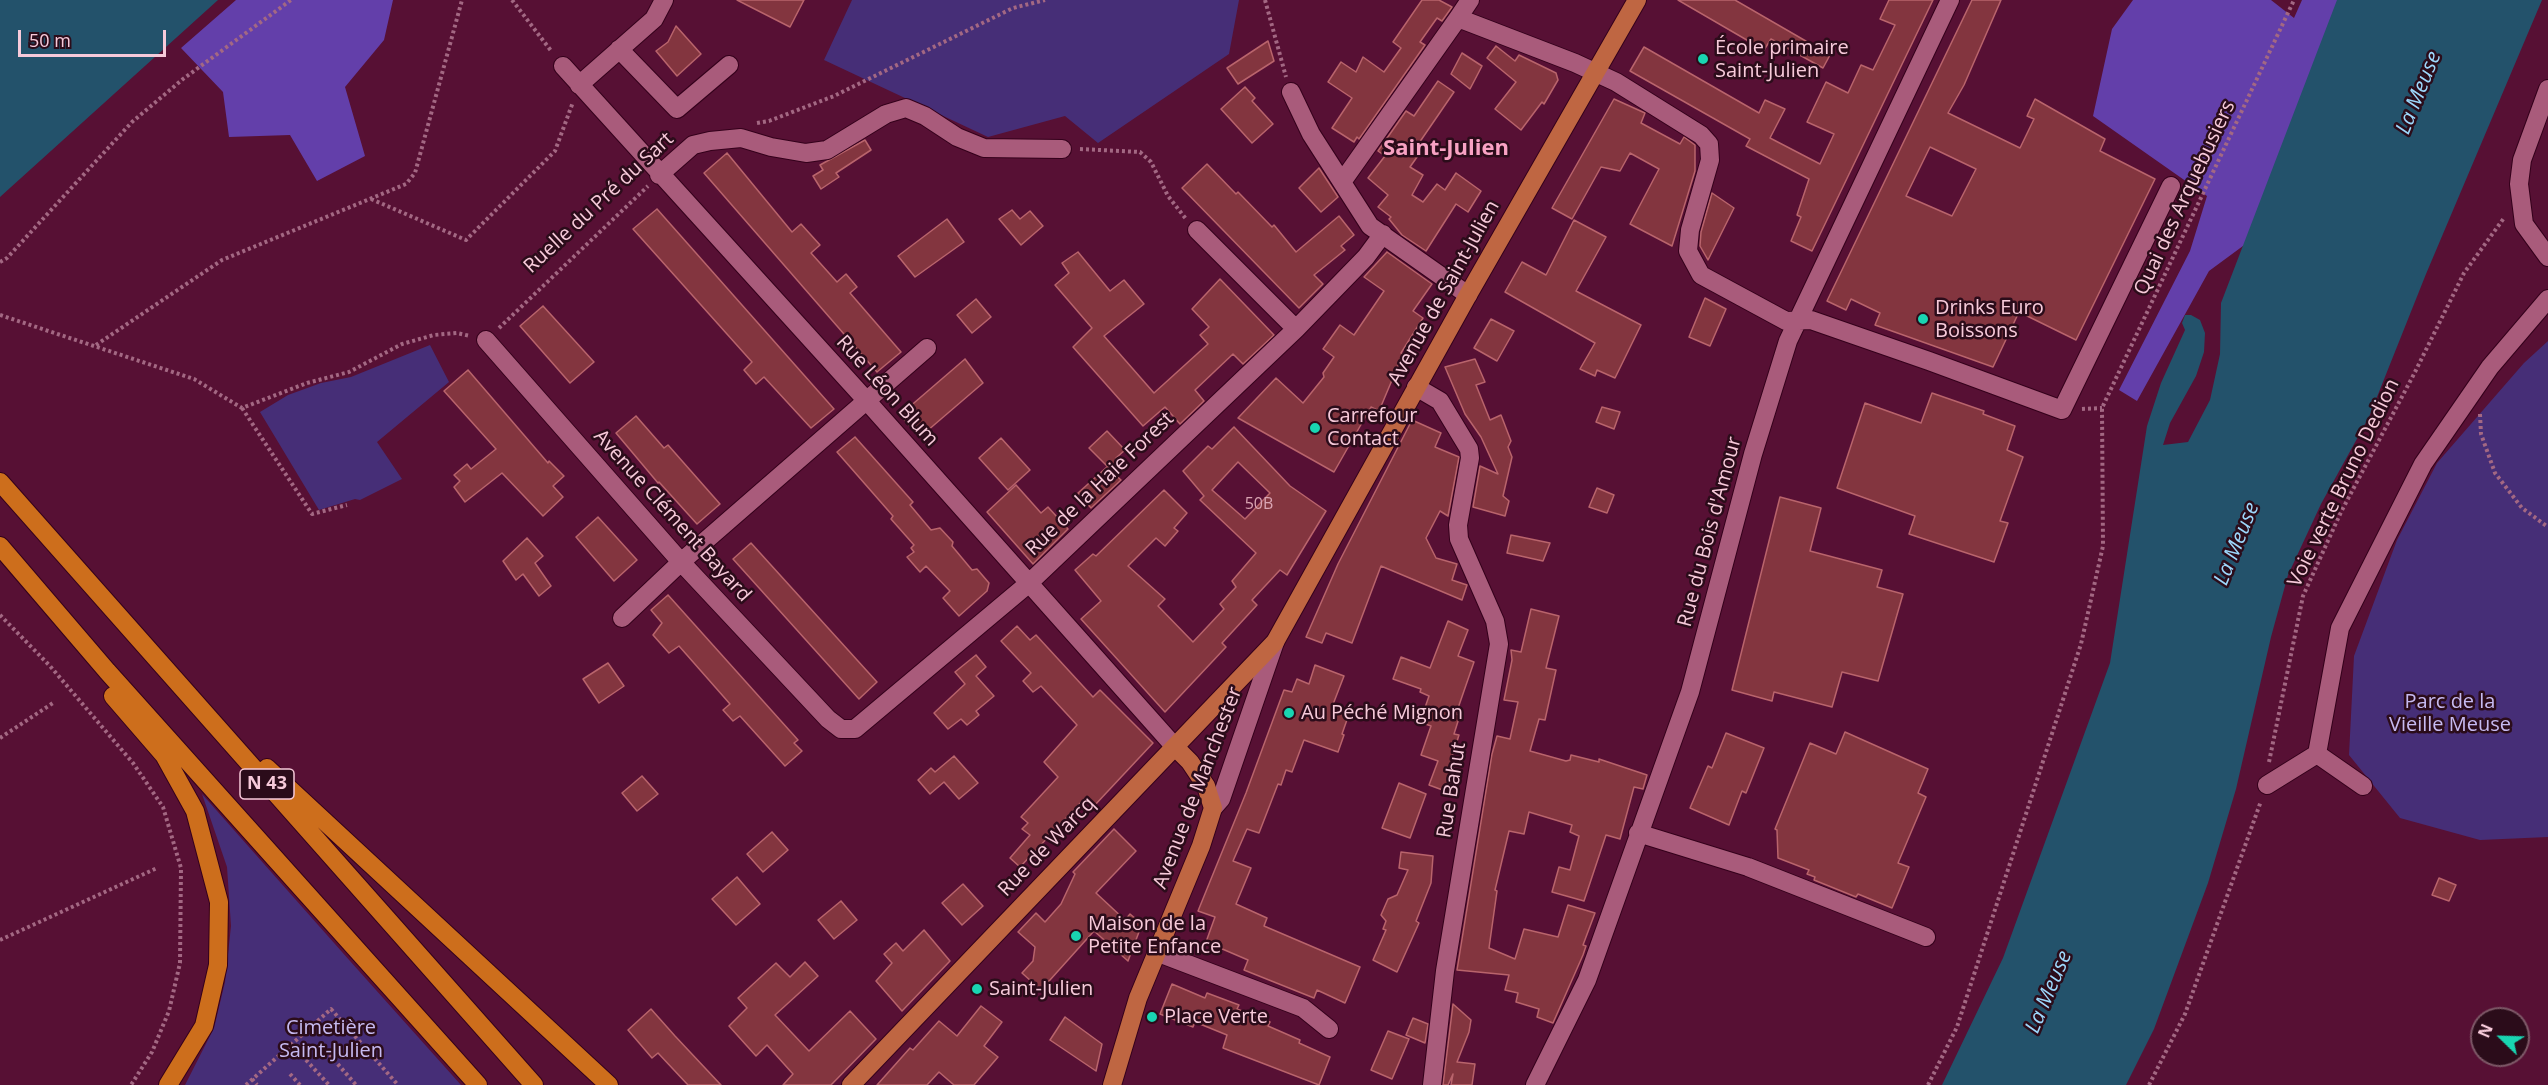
<!DOCTYPE html>
<meta charset="utf-8">
<style>
body{margin:0}
#map{position:relative;width:2548px;height:1085px;overflow:hidden;background:#571034;font-family:"Open Sans",sans-serif}
canvas{display:block}
.north{position:absolute;left:2470px;top:1007px;width:60px;height:60px;box-sizing:border-box;background:#2b0c1a;border:2px solid #7d5867;border-radius:50%;rotate:293deg;font-size:16px;font-weight:700;line-height:24px;text-align:center;color:#f7cada}
.north::after{content:'';display:block;margin:auto;width:21px;height:27px;background:#19d5b2;clip-path:polygon(50% 0,100% 100%,50% 72%,0 100%)}
.scale{position:absolute;left:18px;top:30px;width:148px;height:27px;box-sizing:border-box;border:3px solid #f7cada;border-top:0;padding-left:8px;font-size:18px;line-height:21px;white-space:nowrap;color:#f7cada;-webkit-text-stroke:4px #2b0c1a;paint-order:stroke}
</style>
<div id="map">
<canvas width="2548" height="1085"></canvas>
<div class="north">N</div>
<div class="scale">50 m</div>
</div>
<script>
const ctx = document.querySelector('canvas').getContext('2d');
ctx.lineJoin = 'round';
function fill(path, color) { ctx.fillStyle = color; ctx.fill(path, 'evenodd'); }
const poly = rows => new Path2D(rows.map(r => 'M' + r).join(''));
function stroke(path, color, width, dash) { ctx.strokeStyle = color; ctx.lineWidth = width; ctx.lineCap = dash ? 'butt' : 'round'; ctx.setLineDash(dash || []); ctx.stroke(path); }
function drawText(font, color, halo, rows, align = 'center') {
  ctx.font = font + ' "Open Sans",sans-serif'; ctx.lineWidth = 5; ctx.setLineDash([]); ctx.textBaseline = 'middle'; ctx.strokeStyle = halo; ctx.fillStyle = color; for (const [text, x, y, turn = 0] of rows) {
    ctx.save(); ctx.translate(x, y); ctx.rotate((+turn || 0) * Math.PI / 180); ctx.textAlign = isNaN(turn) ? turn : align; if (halo) ctx.strokeText(text, 0, 0); ctx.fillText(text, 0, 0); ctx.restore();
  }
}
fill(poly([
 [852,0,1239,0,1229,54,1098,143,1065,116,988,137,824,60],
 [2548,341,2548,837,2480,840,2400,818,2349,755,2354,656,2397,540,2437,463,2524,363],
 [430,345,449,382,377,442,402,479,360,500,355,499,319,510,260,412,288,395,321,383,351,377],
 [202,794,350,961,461,1085,185,1085,214,1028,225,982,231,926,227,867]
]), '#462e77');
fill(poly([
 [236,0,393,0,384,40,345,87,365,156,317,181,290,135,229,137,223,92,181,48],
 [2133,0,2271,0,2294,18,2302,0,2356,0,2281,218,2209,271,2137,401,2119,390,2190,251,2207,196,2093,116,2112,29]
]), '#633faa');
fill(poly([
 [0,0,218,0,0,197],
 [2337,0,2542,0,2426,274,2369,417,2321,504,2288,575,2271,637,2236,789,2208,883,2154,1029,2126,1085,1942,1085,2003,958,2110,663,2147,426,2161,383,2185,330,2182,323,2185,315,2191,315,2200,320,2205,333,2204,352,2196,376,2170,423,2163,445,2188,442,2210,400,2220,354,2221,303]
]), '#23526b');
const building = poly([
 [737,0,804,0,790,27,737,0],
 [1422,0,1439,0,1452,7,1442,21,1437,18,1420,42,1425,45,1359,139,1357,137,1354,142,1332,128,1352,98,1328,82,1341,62,1356,72,1363,57,1384,72,1401,48,1393,42,1422,0],
 [1678,0,1735,0,1830,55,1823,68,1771,39,1764,50,1678,0],
 [1889,0,1933,0,1812,251,1791,241,1801,217,1797,215,1809,179,1746,146,1750,139,1630,71,1644,47,1759,113,1765,100,1785,109,1770,138,1820,164,1834,134,1807,122,1826,82,1848,93,1861,65,1873,70,1895,25,1880,19,1889,0],
 [1972,0,2001,0,1964,85,1948,113,2020,148,2034,119,2027,116,2035,99,2105,139,2100,151,2155,179,2076,340,2019,312,1993,367,1875,325,1880,313,1851,299,1846,310,1827,301,1972,0],
 [1930,147,1976,169,1952,216,1906,196,1930,147],
 [676,26,701,54,677,76,656,51,668,42,676,26],
 [1268,41,1274,61,1238,84,1227,68,1268,41],
 [1496,46,1515,61,1519,55,1556,73,1558,80,1544,104,1542,102,1521,130,1495,109,1516,82,1487,58,1496,46],
 [1462,53,1482,66,1470,89,1451,74,1462,53],
 [1438,81,1454,92,1417,146,1422,150,1410,167,1423,175,1412,195,1423,202,1437,184,1445,190,1456,173,1481,191,1468,212,1456,204,1426,251,1402,235,1389,219,1391,217,1378,207,1388,195,1368,178,1385,156,1378,151,1406,111,1414,116,1438,81],
 [1245,87,1255,98,1252,101,1273,124,1252,143,1221,109,1245,87],
 [1614,99,1645,113,1641,123,1680,144,1684,137,1695,145,1695,171,1672,246,1630,224,1659,169,1630,153,1620,171,1601,167,1572,219,1552,208,1614,99],
 [865,140,871,150,836,173,839,177,821,189,813,176,823,170,820,165,865,140],
 [727,153,792,232,801,224,820,245,811,253,837,282,846,274,857,287,850,293,901,352,877,372,704,173,727,153],
 [1207,164,1236,194,1238,192,1272,227,1274,225,1296,252,1339,216,1354,235,1341,246,1345,250,1314,275,1323,284,1299,308,1182,188,1207,164],
 [1319,168,1338,197,1321,212,1299,188,1319,168],
 [1712,193,1734,208,1708,260,1700,246,1701,232,1712,193],
 [657,209,834,409,811,428,764,377,756,384,744,370,752,362,633,229,657,209],
 [1012,210,1020,219,1030,211,1043,226,1021,245,999,219,1012,210],
 [947,219,964,242,915,277,898,256,947,219],
 [1574,220,1606,237,1576,291,1641,325,1615,378,1597,370,1595,376,1580,369,1595,343,1505,292,1522,262,1546,275,1574,220],
 [1078,252,1110,291,1124,280,1144,304,1104,336,1154,393,1208,344,1200,335,1209,327,1192,309,1220,279,1274,335,1243,364,1233,354,1195,390,1204,401,1180,424,1165,407,1143,426,1073,347,1092,328,1055,285,1069,273,1062,263,1078,252],
 [1387,252,1432,284,1413,311,1423,318,1401,353,1403,354,1379,411,1371,407,1334,472,1238,418,1276,378,1303,403,1324,377,1323,373,1334,357,1323,349,1340,325,1354,335,1384,291,1364,277,1387,252],
 [1705,298,1726,309,1710,346,1689,337,1705,298],
 [976,299,991,317,972,333,957,315,976,299],
 [543,306,594,362,570,383,520,326,543,306],
 [1491,319,1514,331,1497,361,1474,348,1491,319],
 [965,359,983,383,920,437,900,415,965,359],
 [1475,359,1485,382,1476,385,1490,420,1501,415,1511,441,1508,447,1512,457,1503,496,1509,501,1505,516,1473,507,1480,466,1498,474,1481,437,1465,414,1445,367,1475,359],
 [468,370,548,463,549,461,564,476,553,486,563,497,543,516,502,473,465,502,454,487,460,481,454,475,467,464,471,469,496,449,444,391,468,370],
 [1932,393,1984,411,1983,414,2015,426,2007,450,2023,457,2000,521,2008,523,1994,562,1909,534,1915,516,1837,488,1865,403,1921,423,1932,393],
 [1602,407,1620,412,1614,429,1596,422,1602,407],
 [636,416,664,448,668,445,720,504,697,524,659,482,658,483,616,433,636,416],
 [1412,420,1441,433,1435,447,1459,457,1448,516,1440,511,1426,538,1436,558,1457,564,1452,580,1467,585,1462,600,1381,566,1352,643,1326,633,1322,643,1306,637,1338,564,1412,420],
 [1234,427,1290,486,1326,511,1287,575,1280,570,1252,600,1257,605,1222,643,1226,647,1165,712,1081,619,1101,601,1075,570,1093,554,1096,556,1164,490,1187,513,1174,528,1178,531,1165,546,1156,538,1128,566,1165,599,1158,606,1193,642,1224,609,1220,604,1236,587,1232,581,1256,553,1200,500,1204,496,1183,471,1208,446,1212,449,1234,427],
 [1238,462,1270,493,1245,519,1212,490,1238,462],
 [1107,431,1125,450,1116,458,1115,474,1089,448,1107,431],
 [855,437,913,502,910,505,931,530,940,528,953,542,952,546,972,570,977,569,989,583,987,591,959,616,943,598,950,591,926,566,920,572,907,557,914,552,911,548,914,545,891,519,893,516,837,452,855,437],
 [1001,438,1030,470,1008,490,979,458,1001,438],
 [1107,467,1121,480,1091,508,1078,493,1107,467],
 [1016,485,1041,513,1048,507,1068,529,1033,564,987,512,1016,485],
 [1597,488,1614,495,1607,513,1589,507,1597,488],
 [1780,497,1821,508,1810,551,1882,570,1877,587,1903,594,1878,681,1842,672,1832,707,1774,692,1772,701,1732,690,1780,497],
 [598,517,637,560,614,581,576,537,598,517],
 [1511,535,1550,543,1543,561,1507,553,1511,535],
 [527,538,543,556,535,563,551,586,539,596,523,574,516,580,503,561,527,538],
 [751,543,877,682,859,699,733,559,751,543],
 [668,595,798,740,794,743,802,751,785,766,740,716,733,721,723,710,730,704,679,646,669,653,653,635,662,623,651,610,668,595],
 [1531,609,1559,616,1546,668,1556,670,1545,720,1539,719,1530,751,1566,761,1570,760,1571,755,1599,762,1599,759,1647,775,1643,789,1634,787,1620,839,1606,835,1584,901,1552,892,1559,867,1570,870,1579,836,1570,832,1572,825,1529,812,1524,834,1509,831,1495,890,1497,891,1489,948,1515,959,1524,929,1558,937,1568,905,1595,913,1583,945,1586,946,1583,955,1553,1023,1537,1017,1539,1009,1516,1002,1518,993,1505,990,1509,975,1457,970,1492,754,1497,736,1510,739,1518,702,1504,700,1512,660,1511,650,1521,652,1531,609],
 [1448,621,1468,630,1458,656,1474,662,1456,714,1460,715,1454,734,1459,735,1451,760,1455,761,1448,792,1429,785,1438,761,1421,755,1431,726,1420,722,1429,696,1420,692,1421,689,1393,679,1401,657,1430,668,1448,621],
 [1017,626,1030,640,1036,635,1093,697,1100,690,1153,743,1094,806,1086,797,1020,867,1010,858,1030,835,1022,829,1028,823,1021,817,1058,777,1044,762,1077,725,1041,686,1033,692,1023,681,1031,673,1001,641,1017,626],
 [976,655,986,667,976,676,994,696,976,711,979,715,967,725,961,719,948,729,934,713,965,684,955,672,976,655],
 [608,663,624,686,599,703,583,679,608,663],
 [1315,665,1344,676,1332,707,1349,714,1342,734,1344,735,1338,752,1304,740,1292,772,1286,770,1281,785,1278,784,1259,833,1247,829,1233,861,1251,868,1236,904,1267,918,1264,926,1360,967,1345,1003,1317,990,1314,998,1244,970,1248,960,1206,942,1215,917,1198,911,1246,793,1284,690,1292,692,1297,679,1309,684,1315,665],
 [1845,732,1928,769,1918,793,1926,797,1898,863,1909,867,1892,908,1858,894,1856,897,1814,880,1815,877,1807,874,1809,870,1778,858,1777,830,1775,829,1810,743,1836,754,1845,732],
 [1726,733,1764,748,1746,793,1742,791,1729,825,1690,808,1708,766,1712,768,1726,733],
 [954,756,978,783,959,799,944,782,930,794,918,780,931,768,935,772,954,756],
 [642,776,658,794,637,811,622,793,642,776],
 [1399,783,1426,794,1410,838,1382,828,1399,783],
 [1114,829,1136,851,1096,893,1125,920,1130,914,1142,924,1128,961,1094,931,1041,990,1022,973,1033,961,1035,947,1018,932,1036,913,1045,922,1061,904,1075,874,1073,872,1114,829],
 [772,832,788,850,763,872,747,854,772,832],
 [1401,852,1433,856,1431,883,1416,921,1419,923,1397,972,1373,960,1386,930,1383,929,1386,921,1381,915,1388,899,1397,895,1408,870,1399,868,1401,852],
 [737,877,760,904,736,925,712,899,737,877],
 [2439,878,2456,885,2449,901,2432,895,2439,878],
 [963,884,983,906,962,925,942,903,963,884],
 [841,901,857,920,834,939,818,920,841,901],
 [924,930,950,961,902,1011,876,981,892,963,884,954,896,943,903,951,924,930],
 [805,962,818,976,775,1015,809,1051,850,1011,876,1039,831,1085,783,1085,793,1074,767,1045,756,1056,729,1026,747,1008,738,998,776,963,790,977,805,962],
 [1172,984,1205,998,1207,993,1239,1005,1237,1009,1270,1022,1268,1026,1300,1040,1299,1043,1330,1057,1319,1085,1223,1048,1227,1035,1195,1022,1193,1027,1160,1014,1172,984],
 [1453,1004,1471,1020,1469,1032,1457,1062,1475,1064,1472,1085,1451,1085,1453,1074,1448,1085,1443,1085,1453,1004],
 [981,1006,1002,1022,984,1046,998,1057,974,1085,954,1085,939,1072,927,1085,877,1085,910,1048,913,1050,939,1021,957,1036,981,1006],
 [651,1009,675,1036,721,1085,688,1085,658,1053,652,1058,628,1030,651,1009],
 [1065,1017,1102,1044,1096,1071,1050,1040,1065,1017],
 [1413,1018,1428,1024,1425,1043,1406,1035,1413,1018],
 [1388,1031,1409,1039,1392,1079,1371,1070,1388,1031]
]);
fill(building, '#83353f');
stroke(building, '#b9646c', 1.5);
const minor = poly([
 [1470,0,1458,18,1575,63,1616,82,1701,135,1709,144,1710,160,1690,230,1688,251,1701,275,1786,321,1811,320,1929,361,2062,410,2171,186],
 [619,49,677,109,729,65],
 [563,66,866,400,1175,747],
 [579,85,654,19,664,0],
 [2548,89,2522,160,2519,184,2524,224,2548,257],
 [1291,92,1311,134,1370,226,1468,295],
 [659,175,693,145,710,141,741,138,771,147,806,153,827,150,886,114,906,108,925,116,957,137,984,148,1062,149],
 [1342,182,1458,18],
 [1197,230,1296,329],
 [486,340,681,562,828,719,841,729,855,729,1028,584,1296,329,1366,257,1383,234],
 [1416,387,1440,401,1469,449,1470,458,1458,525,1459,539,1495,621,1499,644,1445,971,1432,1085],
 [622,618,681,562,927,348],
 [2317,754,2363,786],
 [2267,785,2317,754,2340,628,2423,464,2490,367,2548,299],
 [1213,808,1221,799,1275,642],
 [1638,833,1748,867,1926,937],
 [1156,952,1303,1008,1329,1029],
 [1535,1085,1587,980,1690,692,1753,454,1788,341,1950,0]
]);
const major = poly([
 [851,1085,1275,642,1468,295,1637,0],
 [1112,1085,1138,998,1201,846,1213,808,1206,786,1190,762,1175,747]
]);
const highway = poly([
 [0,482,534,1085],
 [0,546,107,671,478,1085],
 [113,696,164,755,195,811,219,902,218,965,204,1026,168,1085],
 [267,768,609,1085]
]);
stroke(minor, '#34001b', 20);
stroke(major, '#34001b', 20);
stroke(highway, '#34001b', 20);
stroke(poly([
 [512,0,552,52],
 [1265,0,1286,77],
 [757,123,769,121,834,96,1013,8,1045,0],
 [1080,149,1140,152,1151,162,1168,196,1186,219],
 [371,199,466,240,555,151,573,102],
 [0,262,7,258,132,122,183,79,291,0],
 [0,315,194,379,242,408,307,383,349,372,402,344,434,335,457,333,470,336],
 [499,328,648,186],
 [96,345,222,260,406,184,415,173,462,0],
 [242,408,312,514,347,505],
 [2082,409,2102,408],
 [2480,414,2481,434,2495,473,2522,508,2548,527],
 [0,615,50,666,133,763,163,807,181,868,180,963,169,1011,152,1052,131,1085],
 [0,738,53,703],
 [2269,762,2303,596,2341,512,2414,374,2464,273,2504,218],
 [0,940,157,868],
 [322,1046,356,1085],
 [306,1060,329,1085],
 [290,1074,300,1085],
 [252,1079,257,1085],
 [246,1085,331,1009,398,1085],
 [1928,1085,1957,1027,2081,644,2103,546,2102,408,2294,0],
 [2149,1085,2185,1014,2261,801]
]), '#a36883', 4, [3, 3]);
stroke(minor, '#a95b7b', 18);
stroke(major, '#bf6642', 18);
stroke(highway, '#cd6e1c', 18);
for (const [x, y, r, color] of [
 [1703,59,6,"#19d5b2"],
 [1923,319,6,"#19d5b2"],
 [1315,428,6,"#19d5b2"],
 [1289,713,6,"#19d5b2"],
 [1076,936,6,"#19d5b2"],
 [977,989,6,"#19d5b2"],
 [1152,1017,6,"#19d5b2"]
]) { const dot = new Path2D(); dot.arc(x, y, r, 0, 2 * Math.PI); ctx.fillStyle = color; ctx.fill(dot); stroke(dot, '#2b0c1a', 2); }
drawText('16px', '#daa5b3', null, [
 ["50B",1259,504]
]);
for (const [x, y, w] of [
 [267,784,54]
]) { const box = new Path2D(); box.roundRect(x - w / 2, y - 15, w, 30, 4.5); ctx.fillStyle = '#2b0c1a'; ctx.fill(box); stroke(box, '#f7cada', 1.5); }
drawText('bold 18px', '#f7cada', null, [
 ["N 43",267,784]
]);
drawText('20px', '#f7cada', '#2b0c1a', [
 ["École primaire",1715,48],
 ["Saint-Julien",1715,71],
 ["Drinks Euro",1935,308],
 ["Boissons",1935,331],
 ["Carrefour",1327,416],
 ["Contact",1327,439],
 ["Au Péché Mignon",1301,713],
 ["Maison de la",1088,924],
 ["Petite Enfance",1088,947],
 ["Saint-Julien",989,989],
 ["Place Verte",1164,1017]
], 'left');
drawText('20px', '#f7cada', '#2b0c1a', [
 ["Quai des Arquebusiers",2185,198,-65],
 ["Ruelle du Pré du Sart",599,203,-43],
 ["Avenue de Saint-Julien",1444,293,-61],
 ["Rue Léon Blum",887,391,48],
 ["Voie verte Bruno Dedion",2344,483,-64],
 ["Rue de la Haie Forest",1100,484,-44],
 ["Avenue Clément Bayard",672,516,48],
 ["Rue du Bois d'Amour",1710,532,-75],
 ["Avenue de Manchester",1198,788,-69],
 ["Rue Bahut",1452,790,-81],
 ["Rue de Warcq",1047,847,-46]
]);
drawText('20px', '#c6baf1', '#2b0c1a', [
 ["Parc de la",2450,702],
 ["Vieille Meuse",2450,725],
 ["Cimetière",331,1028],
 ["Saint-Julien",331,1051]
]);
drawText('italic 21px', '#9dd8fc', '#2b0c1a', [
 ["La Meuse",2419,93,-68],
 ["La Meuse",2237,544,-68],
 ["La Meuse",2049,992,-67]
]);
drawText('bold 22px', '#f8a2c3', '#2b0c1a', [
 ["Saint-Julien",1446,149]
]);
</script>
